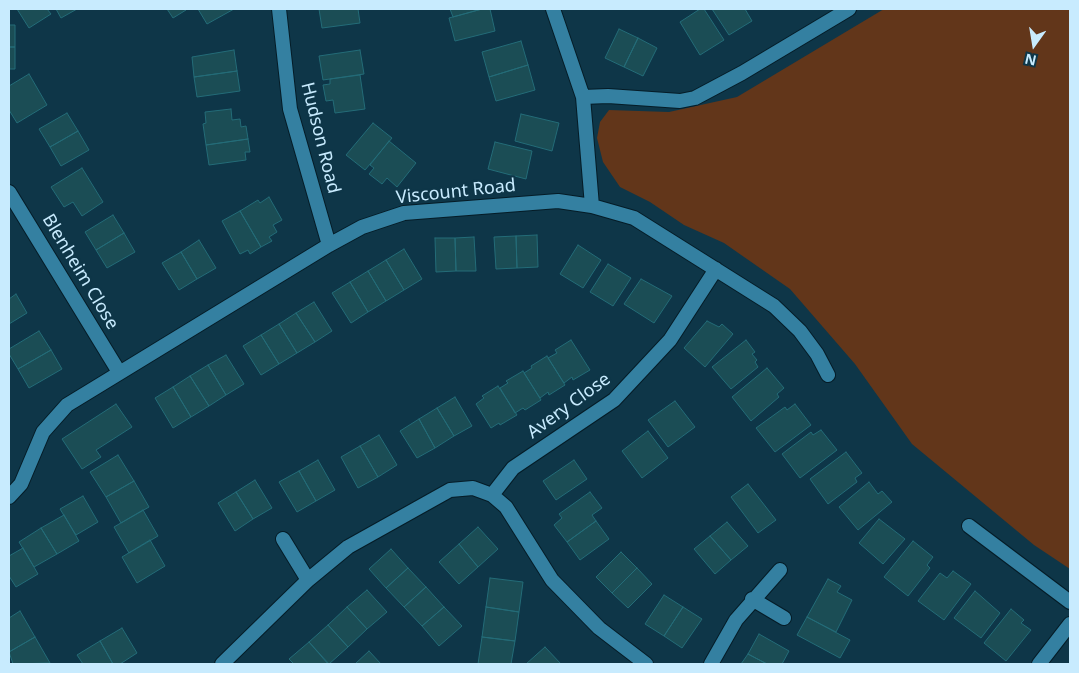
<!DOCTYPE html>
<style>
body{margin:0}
#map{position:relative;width:1079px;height:673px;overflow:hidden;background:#0e3648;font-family:"Noto Sans",sans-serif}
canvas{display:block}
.frame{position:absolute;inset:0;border:10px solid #c8ebfe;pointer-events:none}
.north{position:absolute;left:1009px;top:20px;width:50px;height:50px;-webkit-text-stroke:4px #0e3648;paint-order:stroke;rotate:193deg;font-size:14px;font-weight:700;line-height:20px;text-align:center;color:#c8ebfe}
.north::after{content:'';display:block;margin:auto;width:18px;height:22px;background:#c8ebfe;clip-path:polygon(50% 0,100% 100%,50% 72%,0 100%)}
</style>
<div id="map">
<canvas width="1079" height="673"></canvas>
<div class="frame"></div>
<div class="north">N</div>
</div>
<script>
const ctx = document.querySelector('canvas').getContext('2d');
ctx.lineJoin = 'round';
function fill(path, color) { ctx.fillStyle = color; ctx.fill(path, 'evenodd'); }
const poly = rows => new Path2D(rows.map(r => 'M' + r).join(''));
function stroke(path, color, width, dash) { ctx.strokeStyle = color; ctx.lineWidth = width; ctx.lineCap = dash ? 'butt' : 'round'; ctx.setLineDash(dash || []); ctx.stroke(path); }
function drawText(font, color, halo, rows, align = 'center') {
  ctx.font = font + ' "Noto Sans",sans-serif'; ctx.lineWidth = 4.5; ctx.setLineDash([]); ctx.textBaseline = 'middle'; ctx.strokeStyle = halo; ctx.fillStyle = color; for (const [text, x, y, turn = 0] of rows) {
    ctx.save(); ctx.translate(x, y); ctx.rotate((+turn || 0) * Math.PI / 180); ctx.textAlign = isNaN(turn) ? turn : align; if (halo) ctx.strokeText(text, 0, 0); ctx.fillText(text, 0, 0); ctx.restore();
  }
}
fill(poly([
 [884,9,1070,9,1070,569,1034,545,912,444,855,364,790,289,724,243,684,225,650,202,620,187,603,162,597,138,600,122,609,110,669,112,737,97]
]), '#62361a');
const building = poly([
 [17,9,47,9,51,14,29,28,17,9],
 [56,9,77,9,61,18,56,9],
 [167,9,185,9,186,10,173,18,167,9],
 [198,9,234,9,207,24,198,9],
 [319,9,358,9,360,23,322,28,319,9],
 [450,9,482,9,453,17,450,9],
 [482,9,490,9,495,31,455,41,449,18,482,9],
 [700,9,704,9,724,40,700,55,680,22,700,9],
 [712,9,745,9,752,21,729,35,712,9],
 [9,25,15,25,15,47,9,47,9,25],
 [619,29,638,38,624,67,605,58,619,29],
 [638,38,657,48,643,76,624,67,638,38],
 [521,41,528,65,489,77,482,52,521,41],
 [9,47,15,47,15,69,9,69,9,47],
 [234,50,237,71,194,77,192,57,234,50],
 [360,50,364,74,323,80,319,56,360,50],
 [528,65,535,90,496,101,489,77,528,65],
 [237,71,240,91,197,97,194,77,237,71],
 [29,74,47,105,17,123,9,110,9,86,29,74],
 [360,75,365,109,335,113,333,100,326,101,323,85,330,84,330,79,360,75],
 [231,109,232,120,240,119,241,127,246,126,248,139,206,145,203,124,206,123,205,112,231,109],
 [67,113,78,131,50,147,39,129,67,113],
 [521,114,559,123,552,151,515,141,521,114],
 [373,123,392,138,365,170,346,155,373,123],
 [78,131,89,150,61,166,50,147,78,131],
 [248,139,250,152,245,152,246,160,209,165,206,145,248,139],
 [389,141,416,163,397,187,387,178,382,184,369,174,374,168,370,165,389,141],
 [495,142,532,151,526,179,488,169,495,142],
 [82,168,103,202,82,216,73,202,64,207,51,187,82,168],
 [269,197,282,220,273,225,277,232,269,237,272,241,261,247,240,211,258,200,260,203,269,197],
 [240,211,261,247,250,254,248,250,240,254,222,221,240,211],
 [113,215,124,233,96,250,85,232,113,215],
 [124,233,135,252,107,268,96,250,124,233],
 [537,235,538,267,517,268,516,236,537,235],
 [516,236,517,268,496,269,494,237,516,236],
 [474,237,476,271,456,271,455,238,474,237],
 [435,238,455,238,456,271,436,272,435,238],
 [199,240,216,268,197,279,181,252,199,240],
 [578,245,601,260,583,288,560,274,578,245],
 [404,249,422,279,404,290,386,260,404,249],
 [181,252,197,279,179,290,162,263,181,252],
 [386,260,404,290,386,301,368,271,386,260],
 [608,264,631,278,613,306,590,292,608,264],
 [368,271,386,301,368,312,350,282,368,271],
 [641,279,672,296,654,323,624,304,641,279],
 [350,282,368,312,351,323,332,293,350,282],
 [16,294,27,313,9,324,9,299,16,294],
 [314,302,332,331,315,342,296,313,314,302],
 [296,313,315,342,297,353,279,324,296,313],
 [707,321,719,327,722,324,733,334,705,367,684,348,707,321],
 [279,324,297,353,279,364,261,335,279,324],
 [39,331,51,350,18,369,9,354,9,349,39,331],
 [261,335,279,364,261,375,243,346,261,335],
 [571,340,590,370,573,380,572,377,564,383,548,358,557,353,555,350,571,340],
 [746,340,755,352,752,354,757,360,755,362,758,367,731,389,712,367,746,340],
 [51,350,62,369,29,388,18,369,51,350],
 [226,355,244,384,226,395,208,365,226,355],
 [547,356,565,385,549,395,548,392,540,398,524,373,532,368,531,366,547,356],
 [208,365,226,395,209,406,190,376,208,365],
 [767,368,784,388,777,394,779,397,751,421,732,397,767,368],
 [523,371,541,400,525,410,523,408,515,413,500,388,508,383,506,381,523,371],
 [190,376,209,406,191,417,173,387,190,376],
 [498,386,517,415,500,425,499,423,491,428,476,404,484,398,482,396,498,386],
 [173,387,191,417,173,428,155,398,173,387],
 [455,397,472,426,454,436,437,408,455,397],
 [675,401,695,427,668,447,648,420,675,401],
 [116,404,132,427,96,450,101,457,82,469,62,439,116,404],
 [795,404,811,425,775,452,756,428,785,407,787,410,795,404],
 [437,408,454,436,435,448,419,419,437,408],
 [419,419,435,448,417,458,400,431,419,419],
 [821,430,837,450,800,478,782,454,811,432,813,435,821,430],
 [648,431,668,458,642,478,622,451,648,431],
 [379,435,397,465,378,477,360,446,379,435],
 [360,446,378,477,358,488,341,457,360,446],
 [846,452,862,473,855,478,857,482,828,504,810,479,846,452],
 [118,455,134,481,106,497,90,472,118,455],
 [318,460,335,490,316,501,299,471,318,460],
 [574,460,587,479,556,500,543,481,574,460],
 [299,471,316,501,297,512,279,482,299,471],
 [255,480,272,508,253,519,236,492,255,480],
 [134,481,149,507,121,523,106,497,134,481],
 [869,482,878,494,882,491,892,502,858,530,839,507,869,482],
 [748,484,776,520,758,533,731,497,748,484],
 [236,492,253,519,235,531,218,503,236,492],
 [590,492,602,508,592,515,596,521,567,542,554,525,562,518,559,514,590,492],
 [83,496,98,522,76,535,60,509,83,496],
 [143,510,158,536,129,553,114,527,143,510],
 [64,515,79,541,57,554,41,528,64,515],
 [879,519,905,539,883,564,859,543,879,519],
 [596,521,609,539,580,560,567,542,596,521],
 [727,522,748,546,731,560,710,536,727,522],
 [478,527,498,549,478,567,459,544,478,527],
 [41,528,57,554,34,567,19,542,41,528],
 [710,536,731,560,715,574,694,549,710,536],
 [150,540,165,566,137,583,122,557,150,540],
 [913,541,933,557,927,565,930,568,908,596,884,577,913,541],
 [459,544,478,567,459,584,439,562,459,544],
 [23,548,38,574,16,587,9,576,9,556,23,548],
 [391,549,408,568,386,588,369,569,391,549],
 [621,552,637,568,612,593,596,577,621,552],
 [408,568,426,587,404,607,386,588,408,568],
 [637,568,652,584,628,608,612,593,637,568],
 [953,571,971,584,944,620,918,601,940,573,947,578,953,571],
 [490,578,523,582,519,612,486,607,490,578],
 [828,579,841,586,837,592,852,600,836,632,807,617,828,579],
 [426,587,444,607,422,626,404,607,426,587],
 [367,590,387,612,367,629,347,607,367,590],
 [975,591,1000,613,981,638,954,618,975,591],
 [664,595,683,607,664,636,645,624,664,595],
 [347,607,367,629,348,647,328,625,347,607],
 [444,607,462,626,439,646,422,626,444,607],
 [486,607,519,612,515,641,482,637,486,607],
 [683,607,702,619,682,648,664,636,683,607],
 [1011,609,1024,620,1021,623,1031,630,1006,661,984,643,1011,609],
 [20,611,35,637,9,652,9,618,20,611],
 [807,617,850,640,840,658,797,635,807,617],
 [328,625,348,647,329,664,309,642,328,625],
 [122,628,137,653,120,664,113,664,100,641,122,628],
 [759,634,789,651,782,664,767,664,748,654,759,634],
 [35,637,50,663,13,664,9,652,35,637],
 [482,637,515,641,511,664,478,664,482,637],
 [100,641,113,664,83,664,77,655,100,641],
 [309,642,328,664,294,664,289,659,309,642],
 [545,647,561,664,526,664,545,647],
 [369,651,381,664,355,664,369,651],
 [748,654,767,664,741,664,748,654]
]);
fill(building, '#1b4d55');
stroke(building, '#246c78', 1);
const minor = poly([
 [279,9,290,109,329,245],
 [553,9,583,97,592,206],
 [583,97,608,96,680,101,695,98,742,73,849,9],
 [9,192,119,372],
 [492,495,513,468,614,400,670,340,716,269],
 [9,497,21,484,43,432,67,405,329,245,362,227,404,213,558,201,592,206,634,218,774,306,800,331,817,354,828,375],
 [969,526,1070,602],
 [283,539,308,580],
 [752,599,784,618],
 [222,664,308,580,348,547,450,490,473,488,492,495,506,507,552,580,599,628,646,664],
 [711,664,736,620,780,570],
 [1039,664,1070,624]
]);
stroke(minor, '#051c27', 16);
stroke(minor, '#3480a1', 14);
drawText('18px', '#c8ebfe', '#0e3648', [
 ["Hudson Road",320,138,76],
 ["Viscount Road",456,192,-6],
 ["Blenheim Close",80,272,59],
 ["Avery Close",569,406,-36]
]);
</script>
